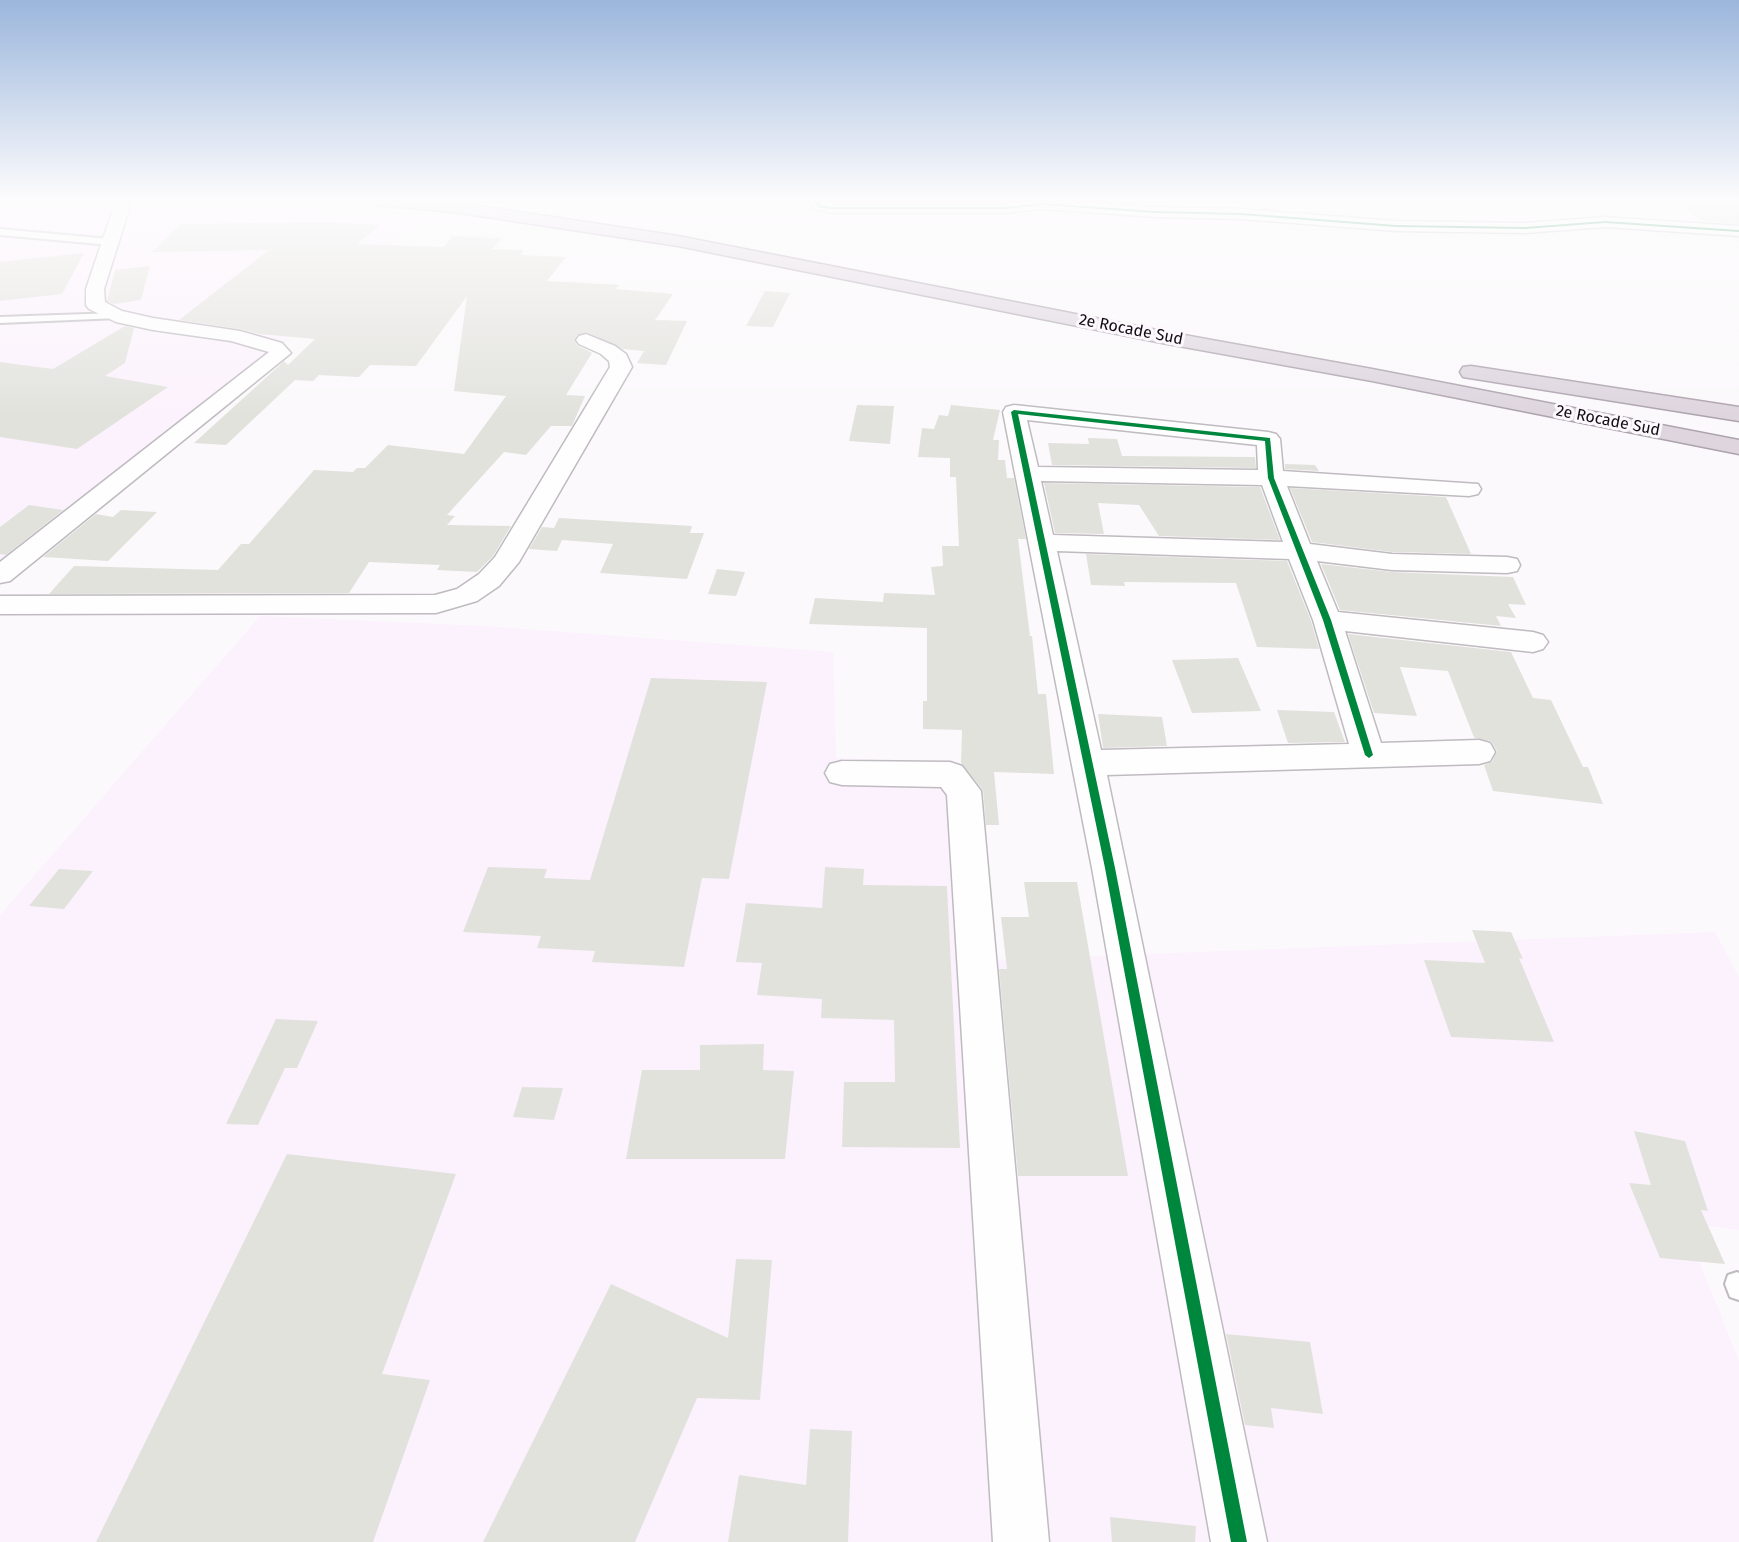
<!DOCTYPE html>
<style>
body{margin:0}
canvas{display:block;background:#fbf9fb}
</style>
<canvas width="1739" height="1542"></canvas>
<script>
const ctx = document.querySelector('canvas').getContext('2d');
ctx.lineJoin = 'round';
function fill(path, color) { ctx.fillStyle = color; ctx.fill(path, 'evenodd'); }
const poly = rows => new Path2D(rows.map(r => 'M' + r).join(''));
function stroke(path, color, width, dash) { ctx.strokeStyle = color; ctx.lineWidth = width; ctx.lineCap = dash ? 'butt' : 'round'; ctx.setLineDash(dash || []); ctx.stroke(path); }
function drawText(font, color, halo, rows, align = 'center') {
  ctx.font = font + ' "Fira Sans",sans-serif'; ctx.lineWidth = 6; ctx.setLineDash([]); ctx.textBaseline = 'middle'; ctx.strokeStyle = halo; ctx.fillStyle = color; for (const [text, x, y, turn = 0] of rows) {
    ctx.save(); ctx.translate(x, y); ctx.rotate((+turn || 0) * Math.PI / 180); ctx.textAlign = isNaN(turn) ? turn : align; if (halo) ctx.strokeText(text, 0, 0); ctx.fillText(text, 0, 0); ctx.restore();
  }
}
fill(poly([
 [99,208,301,211,370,216,414,223,267,359,0,562,0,211],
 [260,616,485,626,833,652,836,758,973,764,991,960,1715,932,1739,977,1739,1230,1684,1223,1739,1361,1739,1542,0,1542,0,915]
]), '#fcf2fd');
fill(poly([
 [1679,204,1739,205,1739,224,1702,221],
 [327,222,380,225,357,244,443,247,453,236,502,238,492,249,524,250,520,255,566,257,547,281,620,285,615,289,673,294,655,320,687,321,666,365,637,363,644,351,623,349,587,332,577,335,574,340,577,345,592,353,566,395,585,396,572,426,551,426,526,455,504,452,447,515,455,516,447,525,511,526,493,556,477,572,437,570,440,565,369,562,349,593,49,594,74,566,218,570,241,544,249,544,314,470,353,472,357,468,365,468,388,445,464,454,506,396,454,391,467,296,416,366,370,365,359,377,319,375,313,381,295,380,226,445,194,443,281,364,284,361,288,365,315,339,260,334,240,329,179,320,269,250,152,252,181,224],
 [84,253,62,294,0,301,0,262],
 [150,266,141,300,114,304,107,301,115,270],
 [765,291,790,293,773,327,746,326],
 [125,326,134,328,125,363,105,376,168,387,77,449,0,437,0,362,53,369],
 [857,405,894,406,890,444,849,441],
 [951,405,1000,410,993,440,999,440,998,460,1005,460,1007,478,1014,478,1026,539,1018,539,1030,636,1032,636,1038,694,1046,694,1054,774,994,772,999,825,986,825,983,790,961,763,962,730,923,729,923,701,927,701,927,628,809,624,815,598,883,602,884,593,935,595,931,567,943,566,942,546,959,546,956,477,950,477,950,458,918,457,922,428,934,429,939,415,948,416],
 [1088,438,1117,439,1122,456,1255,457,1256,468,1052,465,1048,443,1089,444],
 [1285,464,1315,465,1319,471,1285,469],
 [1044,483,1260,487,1280,540,1159,536,1139,505,1098,503,1104,534,1055,533],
 [1290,488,1446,497,1471,554,1392,552,1312,542],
 [29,505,63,510,6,555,0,554,0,527],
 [121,510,157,512,108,561,43,557,96,514,113,517],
 [559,518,692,526,690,533,704,533,687,579,600,573,613,544,562,540,557,551,529,549,542,527,554,528],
 [1086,554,1287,561,1311,621,1319,649,1257,647,1236,583,1124,582,1125,586,1091,585],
 [1321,564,1392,572,1513,577,1526,605,1508,604,1516,618,1496,616,1501,626,1340,610],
 [717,569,745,572,736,596,708,594],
 [1348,634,1511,652,1533,698,1551,700,1583,767,1588,767,1603,804,1493,791,1484,765,1492,762,1497,751,1491,741,1475,738,1473,735,1448,671,1400,667,1417,716,1374,713],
 [1238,658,1261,711,1192,713,1172,660],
 [651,678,767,682,729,879,702,878,684,967,592,962,595,951,537,948,541,936,463,932,488,867,547,869,544,878,590,880],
 [1277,710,1334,712,1345,742,1288,743],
 [1098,714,1162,717,1167,746,1103,748],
 [825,867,864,869,863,885,947,886,960,1148,842,1147,844,1082,895,1082,894,1020,821,1018,822,999,757,995,762,963,736,962,746,903,822,908],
 [59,869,93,871,64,909,29,906],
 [1024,882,1077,882,1128,1176,1018,1176,999,969,1007,969,1001,917,1029,917],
 [1472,930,1511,932,1523,959,1519,958,1554,1042,1451,1037,1424,960,1485,963],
 [276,1019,318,1021,297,1068,285,1068,258,1125,226,1124],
 [764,1044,763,1070,794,1071,785,1159,626,1159,642,1070,700,1070,700,1045],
 [522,1087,563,1088,554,1120,513,1117],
 [1634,1131,1685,1141,1708,1211,1701,1210,1725,1264,1660,1258,1629,1183,1651,1185],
 [287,1154,456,1174,382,1374,430,1380,373,1542,96,1542],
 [736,1259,772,1260,760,1400,697,1398,635,1542,483,1542,611,1284,728,1338],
 [1226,1334,1310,1342,1323,1414,1271,1408,1274,1428,1245,1425],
 [810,1429,852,1431,848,1542,728,1542,739,1475,806,1485],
 [1110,1517,1196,1526,1195,1542,1112,1542]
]), '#e2e2dd');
const lane = poly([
 [0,229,110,239,114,242,110,245,0,235,0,229],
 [116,313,121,316,119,318,0,323,0,317,116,313],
 [1737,1272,1739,1273,1739,1300,1730,1297,1725,1284,1728,1275,1737,1272]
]);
const street = poly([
 [807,200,824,200,830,203,1005,203,1061,200,1155,207,1241,209,1396,221,1525,223,1605,217,1739,226,1739,236,1605,227,1525,233,1396,231,1241,219,1155,217,1042,209,1005,213,830,213,814,209,807,200],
 [122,201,130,206,104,289,105,302,122,311,153,318,240,331,282,343,291,353,10,581,0,583,0,562,269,352,231,341,153,330,116,322,89,309,86,305,86,289,114,206,122,201],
 [586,334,615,346,626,354,632,367,519,562,499,586,477,601,436,613,0,614,0,596,435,595,457,589,479,574,495,557,610,367,609,361,601,354,579,344,576,340,579,336,586,334],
 [1014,405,1268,432,1276,434,1280,439,1283,471,1478,484,1481,489,1478,494,1469,496,1287,486,1310,544,1392,554,1507,557,1517,559,1520,565,1517,571,1507,573,1392,570,1317,561,1338,612,1533,632,1543,635,1548,642,1543,649,1533,652,1345,631,1381,743,1479,740,1490,743,1495,752,1490,761,1479,764,1107,775,1267,1542,1211,1542,1092,868,1003,412,1006,407,1014,405],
 [1027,420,1257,445,1258,470,1038,467,1027,420],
 [1041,481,1262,485,1283,542,1053,535,1041,481],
 [1057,551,1289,559,1313,620,1349,744,1101,750,1057,551],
 [842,761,950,762,962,766,981,791,1049,1542,993,1542,947,795,941,787,842,785,830,782,825,773,830,764,842,761]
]);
const highway = poly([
 [370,200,433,200,460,203,678,236,1162,331,1372,369,1739,440,1739,454,1372,381,1162,343,678,246,460,213,378,205,370,200],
 [1471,366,1739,407,1739,421,1463,377,1460,372,1463,367,1471,366]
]);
stroke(lane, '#bfbbc0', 4);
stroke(street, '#bfbbc0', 3);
stroke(highway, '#ada3ae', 3);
fill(lane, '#fefefe');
fill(street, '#fefefe');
fill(highway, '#ded5df');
fill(poly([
 [813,200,818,200,821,205,830,207,1005,207,1042,203,1155,211,1241,213,1396,225,1525,227,1605,221,1739,230,1739,232,1605,223,1525,229,1396,227,1241,215,1155,213,1042,205,1005,209,830,209,818,207,813,200],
 [1014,410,1270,438,1274,478,1331,620,1373,755,1369,758,1365,755,1323,620,1268,478,1265,441,1018,414,1115,868,1247,1542,1231,1542,1105,868,1011,412,1014,410]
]), '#00873e');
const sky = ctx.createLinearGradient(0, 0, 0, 416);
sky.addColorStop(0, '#9bb6dc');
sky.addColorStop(0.48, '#fdfcfd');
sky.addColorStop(1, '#fdfcfd00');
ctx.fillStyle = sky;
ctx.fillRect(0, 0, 1739, 416);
drawText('16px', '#120b13', '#fcf8fc', [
 ["2e Rocade Sud",1131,330,11],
 ["2e Rocade Sud",1608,421,11]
]);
</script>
